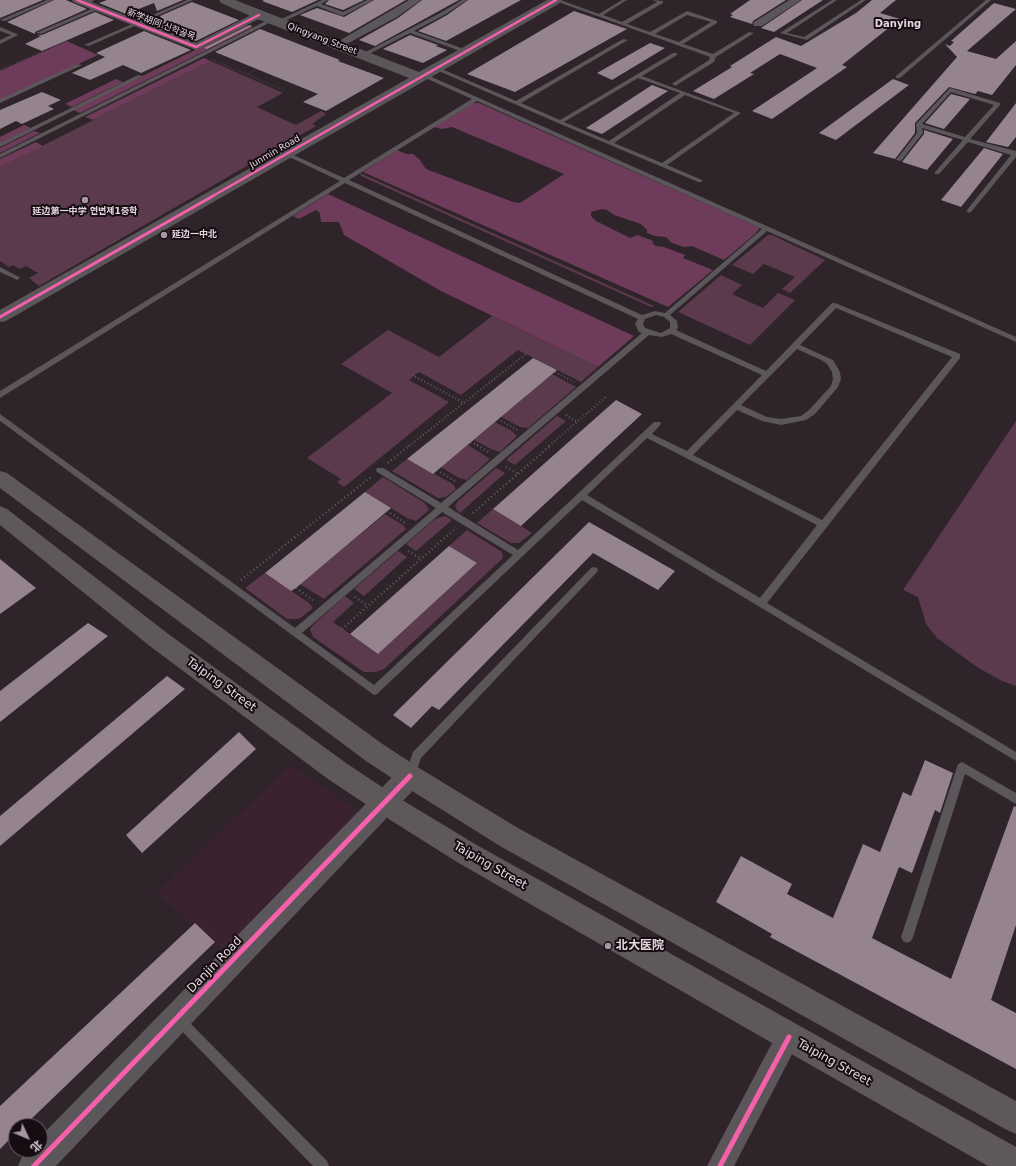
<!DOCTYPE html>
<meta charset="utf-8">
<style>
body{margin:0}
#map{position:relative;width:1016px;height:1166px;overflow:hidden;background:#2f242a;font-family:"DejaVu Sans","Noto Sans SC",sans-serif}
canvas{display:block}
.north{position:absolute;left:8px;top:1118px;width:40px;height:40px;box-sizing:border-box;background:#160c12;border:1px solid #695d64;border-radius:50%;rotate:134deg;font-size:11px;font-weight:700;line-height:16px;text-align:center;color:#e6d7df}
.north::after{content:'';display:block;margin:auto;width:14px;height:18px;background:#a698a0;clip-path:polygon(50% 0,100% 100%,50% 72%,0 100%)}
</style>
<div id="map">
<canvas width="1016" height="1166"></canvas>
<div class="north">北</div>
</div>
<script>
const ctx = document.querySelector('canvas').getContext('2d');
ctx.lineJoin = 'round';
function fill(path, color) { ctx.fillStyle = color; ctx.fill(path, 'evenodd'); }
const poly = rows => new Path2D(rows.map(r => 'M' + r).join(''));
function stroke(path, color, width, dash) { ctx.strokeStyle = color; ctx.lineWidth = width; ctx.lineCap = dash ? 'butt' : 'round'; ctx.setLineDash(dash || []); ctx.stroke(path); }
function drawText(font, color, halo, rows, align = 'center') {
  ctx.font = font + ' "DejaVu Sans","Noto Sans SC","Noto Sans KR",sans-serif'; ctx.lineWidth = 4; ctx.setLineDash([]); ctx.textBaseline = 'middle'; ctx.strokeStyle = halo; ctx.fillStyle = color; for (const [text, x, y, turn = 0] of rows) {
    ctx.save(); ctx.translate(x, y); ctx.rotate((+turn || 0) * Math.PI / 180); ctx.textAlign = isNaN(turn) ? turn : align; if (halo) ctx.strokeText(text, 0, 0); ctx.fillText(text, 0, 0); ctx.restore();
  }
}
fill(poly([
 [291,765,361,813,228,954,156,893]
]), '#3b2231');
fill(poly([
 [211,61,283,93,257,107,296,125,321,111,326,114,312,124,316,126,39,286,29,278,38,273,26,266,20,269,13,265,9,267,0,261,0,167],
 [360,173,654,306,651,307,361,176],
 [768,235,772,235,825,260,790,293,782,289,795,277,764,264,753,274,732,265],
 [721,275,742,285,732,294,763,308,778,293,795,300,750,345,678,312],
 [492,316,598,367,581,382,518,350,461,395,419,372,409,380,449,402,344,487,337,482,341,479,307,458,392,393,341,364,388,330,439,357],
 [552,374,576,387,528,428,520,427,501,417],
 [557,416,566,421,515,465,506,460],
 [1016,421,1016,686,1002,681,977,667,937,638,926,624,918,597,903,590],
 [495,422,512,431,517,436,500,452,491,449,474,440],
 [468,445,490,459,467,480,459,478,441,467],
 [407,459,453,484,456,489,446,497,438,498,392,471],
 [496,468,505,473,460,513,457,510,455,506,458,501],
 [383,477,425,503,429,510,416,521,407,518,365,492],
 [493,509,521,526,532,533,519,543,511,543,477,523],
 [385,514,403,525,406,529,324,599,300,584],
 [445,516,452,520,416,551,406,544,435,519],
 [467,530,499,550,502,552,503,558,384,669,376,672,364,672,313,637,310,629,313,625,345,596,354,603,333,622,378,654,477,563,449,546],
 [398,551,407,557,364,596,354,589],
 [265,573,309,603,313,608,299,619,287,619,245,588]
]), '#5c3a4d');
fill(poly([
 [246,25,253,27,80,113,73,110],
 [67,41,98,55,0,100,0,71],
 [204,58,211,61,93,120,85,117],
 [116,79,123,82,72,107,65,104],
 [472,103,479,103,760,228,755,234,724,260,692,246,684,247,672,243,666,237,655,236,647,233,647,230,641,224,614,215,607,210,602,209,591,212,591,216,596,221,630,238,638,235,653,241,653,244,656,246,664,247,685,255,683,258,713,270,668,307,363,172,397,150,406,154,413,154,419,159,426,169,513,202,520,203,564,174,452,127,442,129,434,127],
 [24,125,31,128,0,144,0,137],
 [34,131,40,133,0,153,0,148],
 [36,142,43,146,0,167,0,159],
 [328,194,634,336,598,367,441,291,344,235,339,222,321,222,320,213,316,210,299,219,293,216]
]), '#6e3c5a');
fill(poly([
 [0,0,43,0,0,18],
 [54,0,66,0,87,9,35,32,35,34,7,22],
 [107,0,183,0,157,11,154,3,126,14,99,3],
 [264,0,318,0,292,12,262,1],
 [329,0,364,0,343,10,325,4],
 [374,0,406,0,349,33,300,15,317,8,344,17],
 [422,0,459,0,375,46,359,40,398,18],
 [468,0,521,0,446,41,418,31,447,15],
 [750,0,786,0,753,21,752,24,730,17,733,15,730,14],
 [802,0,823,0,774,32,761,28],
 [872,0,896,0,880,13,900,19,842,65,847,67,772,119,752,111,817,68,780,54,750,73,754,74,714,99,693,91,732,67,730,66,776,37,801,46,856,13],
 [192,2,239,20,196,41,157,26,163,23,160,16],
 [994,3,1016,9,967,51,996,59,1016,41,1016,65,992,95,978,91,975,94,949,87,915,123,915,133,895,159,873,153,957,57,945,44,950,46,954,42,951,41],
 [574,11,627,29,515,92,467,74],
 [95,12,114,20,42,51,25,44,41,36,37,35,42,35],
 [250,25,252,26,207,49,204,48],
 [260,29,340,60,338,61,384,78,326,111,303,102,318,94,215,52],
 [144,31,191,50,141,73,123,65,90,80,72,73,105,57,96,53],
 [410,35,438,45,436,46,447,50,423,63,383,49],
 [650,43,665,48,612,80,597,73],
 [893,79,909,85,836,140,819,133],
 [652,85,668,91,602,134,586,128],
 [42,92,61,100,48,106,54,109,22,124,16,121,0,129,0,110],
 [951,94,970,99,944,129,925,123],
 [1016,103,1016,137,1008,147,986,142],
 [924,130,953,139,927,170,902,162,924,134],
 [984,148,1003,154,961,207,941,200],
 [533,358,557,370,433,474,407,459],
 [616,400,642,414,521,526,493,509],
 [365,492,391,508,296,588,291,591,265,573],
 [589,522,675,571,658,590,593,553,439,710,432,706,411,728,393,715],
 [449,546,477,563,378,654,350,634],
 [0,559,36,588,0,614],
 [88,623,108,636,0,722,0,691],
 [167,676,185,689,0,846,0,816],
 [239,732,256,749,142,853,126,835],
 [925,760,953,773,940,813,935,810,912,873,899,867,872,938,951,979,1014,806,1016,807,1016,925,991,1000,1016,1013,1016,1069,770,937,772,934,716,902,741,856,792,884,787,894,833,918,863,844,880,852,903,792,911,796],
 [195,923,215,942,24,1126,16,1126,16,1133,0,1149,0,1106]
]), '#95838d');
stroke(poly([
 [213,60,283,90],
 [0,70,41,52,63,62],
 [248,74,257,69]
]), '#615c5f', 1.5, [0.5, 2]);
stroke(poly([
 [555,372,574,382],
 [412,375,464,403],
 [566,415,577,422],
 [498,419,517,430],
 [471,442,478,446],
 [409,446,526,354],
 [549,446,607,396]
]), '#615c5f', 2, [1, 2.5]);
stroke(poly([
 [477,445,490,453],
 [388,463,410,445],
 [506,467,518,474],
 [437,470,455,481],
 [387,511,407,524],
 [473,513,551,445],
 [408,551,421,559],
 [241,580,372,476],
 [296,588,314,601],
 [355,597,368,606],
 [342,629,456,528]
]), '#615c5f', 2.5, [1, 3]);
fill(poly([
 [47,0,53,0,5,21,0,20,47,0],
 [88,0,95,0,85,5,82,3,88,0],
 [187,0,193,0,89,46,84,45,187,0],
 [322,0,328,0,321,4,343,12,367,0,373,0,343,16,317,6,280,23,275,22,322,0],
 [462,0,467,0,446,14,414,31,467,50,467,52,463,52,410,33,365,56,360,55,442,12,462,0],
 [553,0,560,0,599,14,622,0,627,0,603,15,622,22,657,2,652,0,663,1,663,3,627,24,650,32,687,11,717,21,717,23,683,44,713,54,749,32,754,33,716,57,714,62,675,86,672,84,673,83,709,60,710,57,553,0],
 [687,15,711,22,679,42,655,34,687,15],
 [832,0,837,0,787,33,804,37,861,0,866,0,807,40,780,33,832,0],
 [986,0,991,0,900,78,896,78,896,76,986,0],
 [96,7,101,8,41,34,36,33,96,7],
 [270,19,275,20,0,158,0,154,270,19],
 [0,27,17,34,18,35,0,44,0,40,11,35,0,31,0,27],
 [623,39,628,40,521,103,560,120,673,53,677,53,677,55,642,76,741,113,667,165,702,180,702,182,698,182,558,123,432,68,437,67,516,101,623,39],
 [638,78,680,93,609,141,564,122,638,78],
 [685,95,734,113,662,163,614,143,685,95],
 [77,64,82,65,0,103,0,99,77,64],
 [421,74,425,74,1016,337,1016,342,767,231,670,315,677,321,678,328,676,330,766,371,832,303,835,303,960,354,960,358,767,603,1016,752,1016,761,582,500,377,694,374,695,0,421,0,414,295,628,436,508,377,472,376,470,377,468,383,468,441,503,642,333,639,332,635,324,638,319,345,183,0,398,0,391,340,181,285,155,285,153,289,153,344,178,472,99,421,76,421,74],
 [477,101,762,229,665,313,655,311,642,315,349,180,477,101],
 [836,308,952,357,822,520,693,455,737,410,762,421,781,425,806,420,815,414,838,387,841,379,840,372,833,360,800,345,836,308],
 [656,315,664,317,670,322,670,328,661,333,645,328,643,324,645,319,656,315],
 [671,334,762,375,687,451,652,434,661,424,660,422,654,422,518,550,448,507,649,335,662,337,671,334],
 [797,349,821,360,827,364,832,372,833,379,831,386,809,410,801,416,781,419,767,417,741,405,797,349],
 [647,438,817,525,760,598,587,495,647,438],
 [442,512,513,555,374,685,302,633,442,512],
 [138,75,143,76,0,147,0,143,138,75],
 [950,88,1000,103,1000,105,970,139,1016,151,1016,157,971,212,969,213,966,211,967,210,1011,155,968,142,939,174,935,174,935,172,963,140,922,128,923,133,901,161,896,160,917,133,916,124,950,88],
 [951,92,994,105,965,137,922,124,951,92],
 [0,267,19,277,20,278,17,280,15,279,0,272,0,267],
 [594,567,597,568,598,570,597,572,421,758,414,778,410,780,406,778,405,775,413,752,591,568,594,567],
 [962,762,1016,793,1016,804,965,774,913,937,911,941,907,943,903,941,901,937,957,767,958,764,962,762],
 [179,1014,183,1016,327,1161,329,1166,313,1166,175,1024,173,1020,175,1016,179,1014]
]), '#5b5659');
fill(poly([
 [72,0,86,0,196,43,255,13,259,12,264,15,263,17,196,50,73,2,72,0],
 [409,0,421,0,397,17,341,47,333,47,332,45,409,0],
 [789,0,801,0,762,26,754,26,753,24,754,22,789,0],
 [789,1025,798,1028,801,1037,734,1166,707,1166,780,1028,789,1025]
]), '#5b5659');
fill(poly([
 [219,0,235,0,419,72,547,0,562,0,560,3,6,321,0,322,0,310,409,78,255,18,221,3,219,0],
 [410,765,419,768,423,776,419,784,56,1166,18,1166,23,1155,27,1150,40,1150,40,1137,401,768,410,765]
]), '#5b5659');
fill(poly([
 [0,471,7,473,384,745,419,768,518,828,1016,1101,1016,1134,1005,1129,500,846,401,784,366,761,0,488,0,471],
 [0,506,7,509,167,633,346,763,394,795,475,844,1016,1147,1016,1166,988,1166,779,1047,457,862,376,811,328,779,151,647,0,525,0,506]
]), '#5e585b');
stroke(poly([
 [77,0,196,47,259,15],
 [211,197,556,0]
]), '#f560ab', 2.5);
stroke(poly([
 [0,317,213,196]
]), '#f560ab', 3);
stroke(poly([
 [34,1166,410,776],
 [720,1166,789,1037]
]), '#f560ab', 5);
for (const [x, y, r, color] of [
 [85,200,4,"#a698a0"],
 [164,235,4,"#a698a0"],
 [608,946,4,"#a698a0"]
]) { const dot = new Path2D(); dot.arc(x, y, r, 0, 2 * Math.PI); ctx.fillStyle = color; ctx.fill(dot); stroke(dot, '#160c12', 1.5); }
drawText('9px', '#e6d7df', '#160c12', [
 ["新学胡同 신학골목",161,25,21],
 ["Qingyang Street",322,39,21],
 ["Junmin Road",275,152,-30]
]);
drawText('bold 9px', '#e6d7df', '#160c12', [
 ["延边第一中学 연변제1중학",85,212],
 ["延边一中北",172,235,"left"]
]);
drawText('bold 10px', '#e6d7df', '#160c12', [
 ["Danying",898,24]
]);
drawText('12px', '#e6d7df', '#160c12', [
 ["Taiping Street",221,685,36],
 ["Taiping Street",490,866,30],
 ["Danjin Road",215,965,-46],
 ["Taiping Street",834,1063,29]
]);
drawText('bold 12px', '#e6d7df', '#160c12', [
 ["北大医院",616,946]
], 'left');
</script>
